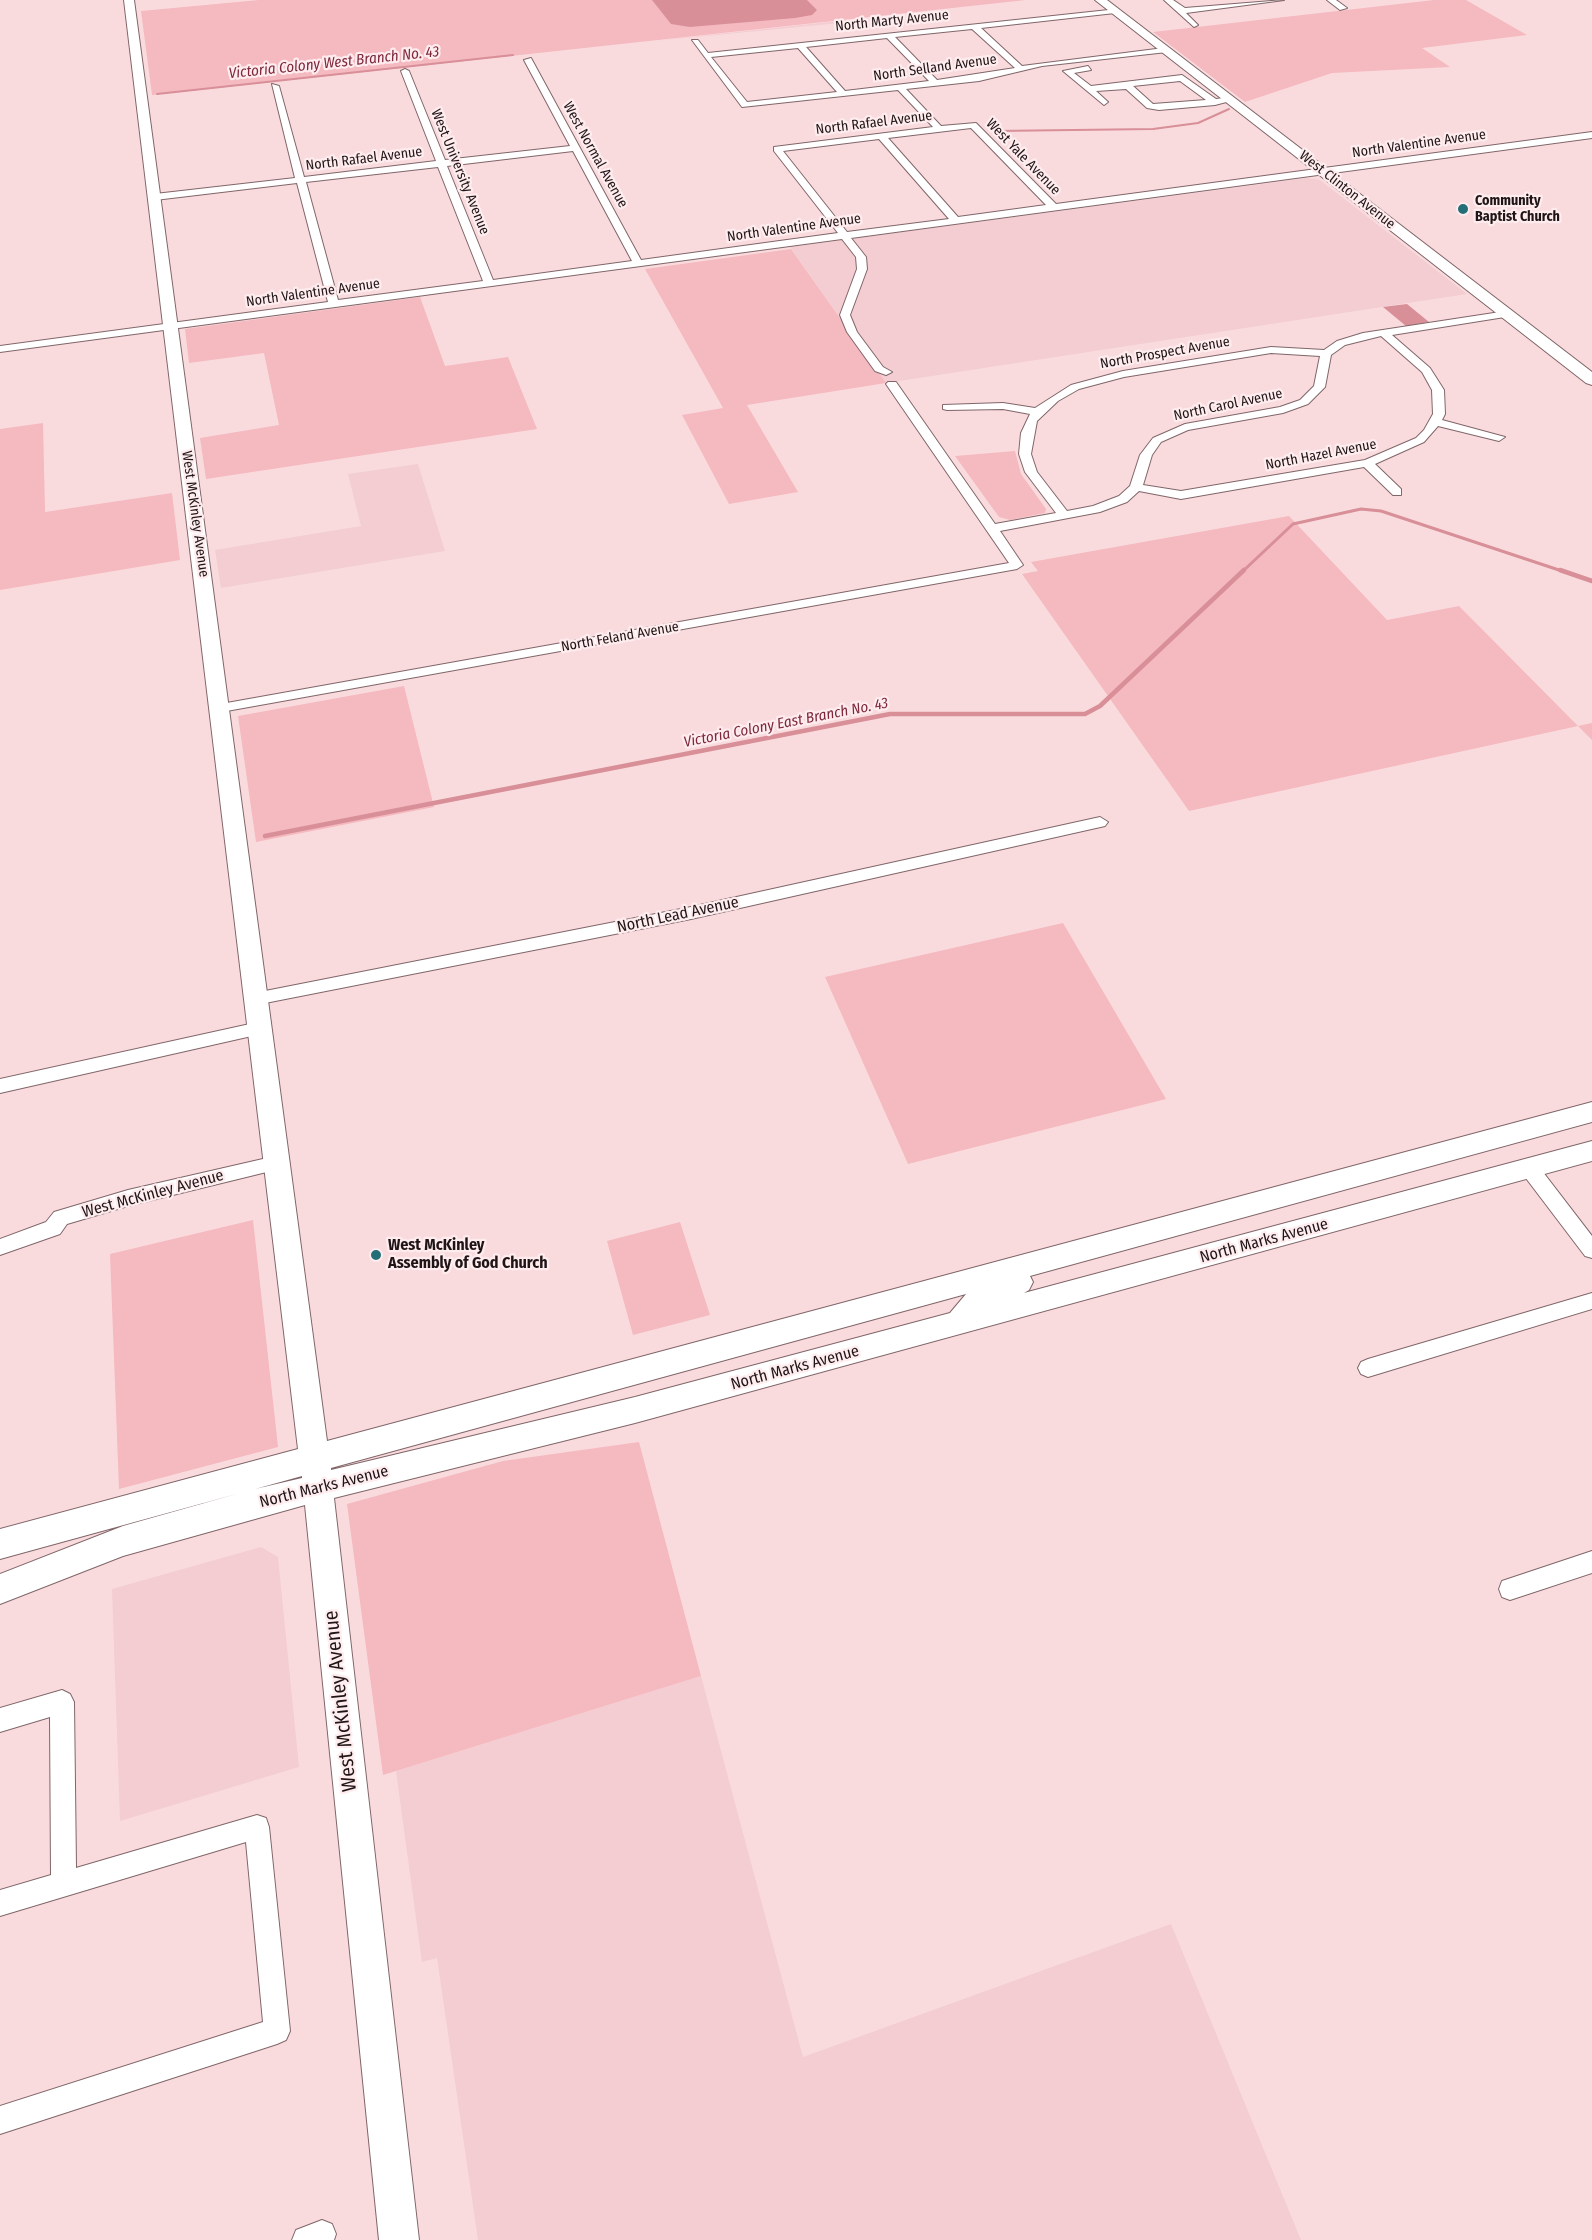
<!DOCTYPE html>
<style>
body{margin:0}
canvas{display:block;background:#f9dbde}
</style>
<canvas width="1592" height="2240"></canvas>
<script>
const ctx = document.querySelector('canvas').getContext('2d');
ctx.lineJoin = 'round';
function fill(path, color) { ctx.fillStyle = color; ctx.fill(path, 'evenodd'); }
const poly = rows => new Path2D(rows.map(r => 'M' + r).join(''));
function stroke(path, color, width, dash) { ctx.strokeStyle = color; ctx.lineWidth = width; ctx.lineCap = dash ? 'butt' : 'round'; ctx.setLineDash(dash || []); ctx.stroke(path); }
function drawText(font, color, halo, rows, align = 'center') {
  ctx.font = font + ' "Fira Sans Condensed",sans-serif'; ctx.lineWidth = 4.5; ctx.setLineDash([]); ctx.textBaseline = 'middle'; ctx.strokeStyle = halo; ctx.fillStyle = color; for (const [text, x, y, turn = 0] of rows) {
    ctx.save(); ctx.translate(x, y); ctx.rotate((+turn || 0) * Math.PI / 180); ctx.textAlign = isNaN(turn) ? turn : align; if (halo) ctx.strokeText(text, 0, 0); ctx.fillText(text, 0, 0); ctx.restore();
  }
}
fill(poly([
 [856,19,850,22,645,42],
 [1307,178,1320,180,1467,294,886,383,790,247],
 [418,464,445,551,221,588,215,550,361,526,348,474],
 [261,1547,278,1557,299,1767,120,1821,112,1589],
 [701,1676,803,2057,1171,1924,1301,2240,478,2240,437,1958,422,1962,396,1771]
]), '#f3cdd1');
fill(poly([
 [259,0,1026,0,152,95,141,11],
 [1434,0,1466,0,1527,35,1422,48,1450,67,1332,73,1245,102,1153,32],
 [791,249,886,383,747,405,798,492,729,504,682,415,723,408,645,269],
 [420,297,445,366,508,357,537,429,206,479,200,438,279,425,264,353,189,363,185,329],
 [43,423,45,512,172,493,180,560,0,590,0,429],
 [1015,451,1021,474,1046,509,1045,513,1010,520,999,517,955,456],
 [1289,516,1387,620,1459,606,1578,726,1592,723,1592,740,1578,726,1189,811,1022,574,1038,571,1031,562],
 [404,686,434,807,256,842,238,716],
 [1063,923,1166,1099,908,1164,825,977],
 [253,1220,278,1447,119,1489,110,1254],
 [680,1222,710,1315,633,1335,607,1241],
 [639,1442,701,1676,383,1775,347,1504,503,1461]
]), '#f5b9c0');
fill(poly([
 [652,0,807,0,817,10,812,15,795,18,690,27,671,24],
 [1407,304,1429,322,1406,326,1383,307]
]), '#d88f98');
stroke(poly([
 [157,94,513,55],
 [994,131,1153,129,1198,123,1229,109]
]), '#d88f98', 2);
stroke(poly([
 [1242,572,1293,524,1361,509,1381,511,1565,572]
]), '#d88f98', 3);
stroke(poly([
 [1560,570,1592,581],
 [265,836,890,714,1085,714,1100,706,1244,570]
]), '#d88f98', 4.5);
const street = poly([
 [1164,0,1173,0,1185,8,1284,0,1186,13,1198,25,1194,27,1164,0],
 [1327,0,1336,0,1347,8,1340,10,1327,0],
 [1118,9,1115,13,981,28,1022,66,1164,48,1167,52,1042,66,979,81,906,89,941,126,976,123,1056,204,1592,132,1592,138,851,238,866,257,867,269,850,315,857,332,883,367,892,372,886,375,875,371,847,332,840,315,857,269,856,257,842,239,0,352,0,346,328,302,297,183,155,200,150,197,155,194,295,178,272,84,279,86,304,177,436,161,401,71,405,69,409,71,445,160,570,146,524,60,531,58,641,260,838,233,774,151,774,147,933,127,898,90,742,107,692,40,698,40,708,53,1118,9],
 [972,29,1015,68,937,80,895,37,972,29],
 [887,38,929,81,845,91,806,47,887,38],
 [798,48,837,92,747,102,711,57,798,48],
 [971,128,1046,205,958,217,888,138,971,128],
 [879,139,949,219,847,232,783,151,879,139],
 [573,151,632,261,493,280,447,166,573,151],
 [438,167,483,281,338,300,306,182,438,167],
 [1088,66,1091,70,1074,73,1091,86,1182,75,1216,99,1230,97,1234,100,1215,105,1159,110,1147,108,1126,89,1096,91,1108,102,1104,105,1063,71,1088,66],
 [1180,81,1206,100,1153,104,1133,86,1180,81],
 [1507,311,1512,314,1511,316,1392,335,1430,368,1444,390,1445,414,1442,420,1505,437,1499,441,1438,426,1424,442,1375,464,1401,489,1401,495,1393,495,1364,467,1181,499,1139,491,1127,502,1100,512,1000,531,1023,565,1017,569,221,712,214,708,221,704,1009,563,886,384,888,382,896,382,995,524,1056,513,1025,472,1019,454,1021,433,1030,414,1003,409,947,410,943,409,943,405,1003,403,1035,408,1071,385,1123,371,1271,347,1324,350,1337,341,1363,333,1507,311],
 [1381,336,1422,372,1432,390,1433,414,1424,430,1416,438,1365,460,1181,491,1143,485,1152,455,1161,442,1188,430,1283,413,1308,404,1325,387,1331,355,1345,345,1381,336],
 [1271,353,1320,356,1314,386,1300,400,1280,407,1185,424,1153,438,1140,455,1130,486,1119,496,1093,506,1067,511,1037,472,1031,454,1037,421,1058,401,1079,389,1124,377,1271,353],
 [1100,817,1108,822,1105,826,691,919,255,1005,247,999,255,993,691,907,1100,817],
 [259,1022,265,1023,268,1028,265,1033,0,1093,0,1079,259,1022],
 [276,1156,283,1158,285,1163,283,1168,128,1206,67,1224,60,1234,0,1255,0,1239,46,1222,54,1212,128,1190,276,1156],
 [1529,1161,1536,1163,1592,1236,1592,1258,1585,1256,1522,1173,1520,1168,1522,1163,1529,1161],
 [1592,1293,1592,1309,1368,1377,1361,1374,1358,1368,1361,1362,1368,1359,1592,1293],
 [1592,1551,1592,1573,1510,1600,1502,1597,1499,1589,1502,1581,1592,1551],
 [62,1690,70,1694,74,1702,76,1868,257,1815,266,1818,269,1827,290,2031,286,2040,277,2044,0,2134,0,2106,263,2022,246,1842,0,1916,0,1890,51,1875,50,1717,0,1732,0,1708,62,1690],
 [322,2220,332,2224,336,2234,334,2240,292,2240,296,2230,322,2220]
]);
const secondary = poly([
 [124,0,134,0,327,1441,1592,1102,1592,1122,1030,1276,1033,1282,1029,1290,1024,1293,1592,1141,1592,1161,635,1423,334,1498,419,2240,379,2240,305,1505,123,1556,0,1604,0,1574,123,1526,240,1493,0,1559,0,1529,298,1449,124,0],
 [966,1294,950,1313,635,1397,331,1470,331,1468,966,1294],
 [302,1476,302,1478,255,1489,302,1476],
 [1095,0,1107,0,1592,372,1592,385,1586,383,1095,0]
]);
stroke(street, '#806669', 2);
stroke(secondary, '#806669', 2);
fill(street, '#fff');
fill(secondary, '#fff');
for (const [x, y, r, color] of [
 [1463,209,6,"#246e77"],
 [376,1255,6,"#246e77"]
]) { const dot = new Path2D(); dot.arc(x, y, r, 0, 2 * Math.PI); ctx.fillStyle = color; ctx.fill(dot); stroke(dot, '#feecee', 2); }
drawText('14px', '#1f1516', '#feecee', [
 ["North Marty Avenue",892,21,-6],
 ["North Selland Avenue",935,68,-8],
 ["North Rafael Avenue",874,123,-7],
 ["North Valentine Avenue",1419,144,-8],
 ["West Normal Avenue",595,155,61],
 ["West Yale Avenue",1023,157,46],
 ["North Rafael Avenue",364,159,-7],
 ["West University Avenue",460,172,68],
 ["West Clinton Avenue",1347,190,38],
 ["North Valentine Avenue",794,228,-8],
 ["North Valentine Avenue",313,293,-8],
 ["North Prospect Avenue",1165,353,-10],
 ["North Carol Avenue",1228,405,-12],
 ["North Hazel Avenue",1321,455,-11],
 ["West McKinley Avenue",195,514,82],
 ["North Feland Avenue",620,637,-10]
]);
drawText('bold 14px', '#1f1516', '#feecee', [
 ["Community",1475,201],
 ["Baptist Church",1475,217]
], 'left');
drawText('italic 15px', '#7d273a', '#feecee', [
 ["Victoria Colony West Branch No. 43",334,63,-6],
 ["Victoria Colony East Branch No. 43",786,723,-11]
]);
drawText('16px', '#1f1516', '#feecee', [
 ["North Lead Avenue",678,915,-12],
 ["West McKinley Avenue",153,1194,-15],
 ["North Marks Avenue",1264,1241,-15],
 ["North Marks Avenue",795,1368,-15],
 ["North Marks Avenue",324,1487,-14]
]);
drawText('bold 16px', '#1f1516', '#feecee', [
 ["West McKinley",388,1246],
 ["Assembly of God Church",388,1264]
], 'left');
drawText('20px', '#1f1516', '#feecee', [
 ["West McKinley Avenue",341,1701,-96]
]);
</script>
